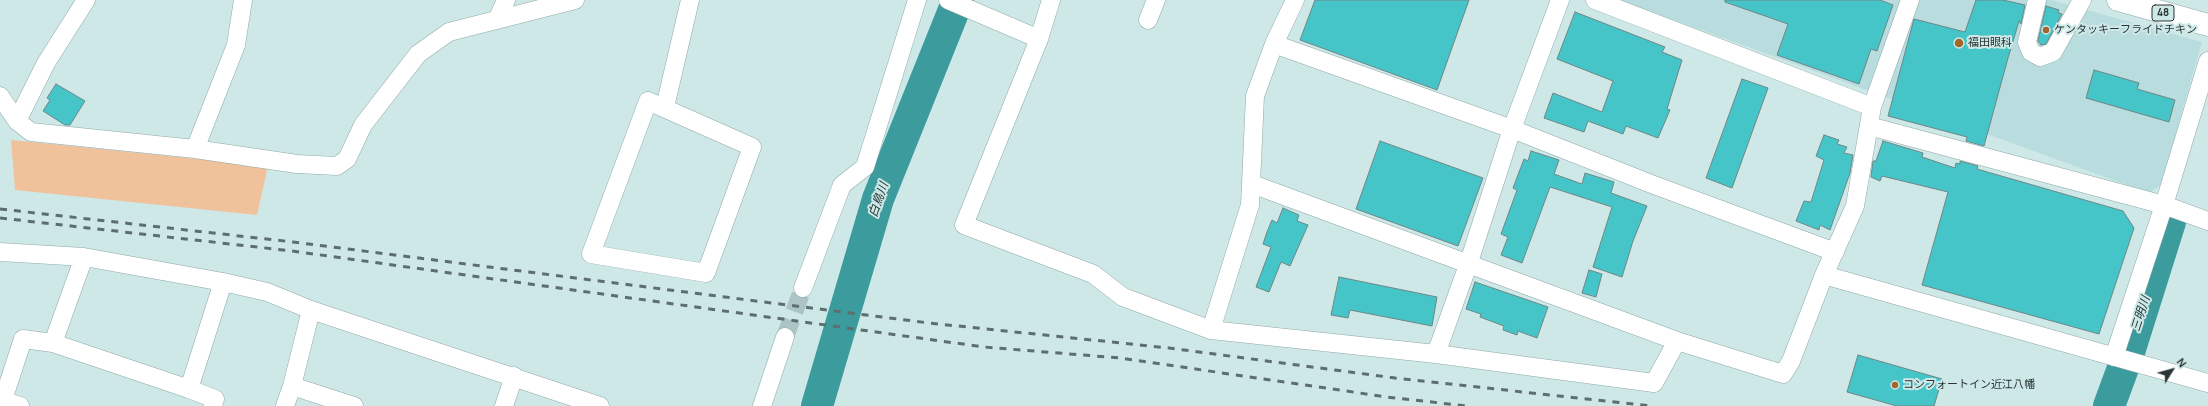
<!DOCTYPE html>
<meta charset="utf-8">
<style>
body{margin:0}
#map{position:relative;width:2208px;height:406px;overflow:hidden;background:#cee8e8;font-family:Manrope,sans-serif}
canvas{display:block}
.north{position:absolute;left:2152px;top:350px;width:40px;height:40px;-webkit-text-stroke:3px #cee8e8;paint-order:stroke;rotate:53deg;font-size:11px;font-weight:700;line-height:16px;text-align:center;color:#293434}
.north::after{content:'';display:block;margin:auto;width:14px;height:18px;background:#293434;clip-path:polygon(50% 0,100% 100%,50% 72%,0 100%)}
</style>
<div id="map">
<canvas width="2208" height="406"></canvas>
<div class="north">N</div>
</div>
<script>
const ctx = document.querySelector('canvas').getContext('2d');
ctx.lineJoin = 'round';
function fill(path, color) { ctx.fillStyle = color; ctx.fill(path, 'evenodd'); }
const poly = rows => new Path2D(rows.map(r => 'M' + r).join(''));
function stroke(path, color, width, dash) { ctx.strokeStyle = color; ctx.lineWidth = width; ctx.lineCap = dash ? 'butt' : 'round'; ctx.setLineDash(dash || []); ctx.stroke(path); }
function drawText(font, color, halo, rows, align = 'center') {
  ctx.font = font + ' Manrope,"Noto Sans JP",sans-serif'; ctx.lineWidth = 4; ctx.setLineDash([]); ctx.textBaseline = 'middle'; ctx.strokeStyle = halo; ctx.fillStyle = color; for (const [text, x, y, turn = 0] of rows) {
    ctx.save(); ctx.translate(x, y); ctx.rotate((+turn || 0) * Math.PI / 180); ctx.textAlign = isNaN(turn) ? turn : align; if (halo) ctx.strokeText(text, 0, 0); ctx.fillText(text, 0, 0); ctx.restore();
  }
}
fill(poly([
 [1619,0,2051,0,2202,42,2161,185,2149,193]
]), '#b9ddde');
fill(poly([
 [11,140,268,166,257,215,15,190]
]), '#f0c29c');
stroke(poly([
 [817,406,878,199,958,0],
 [2109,406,2130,349,2170,222]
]), '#3c9b9d', 32);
const building = poly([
 [1315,0,1469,0,1437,90,1300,40,1315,0],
 [1725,0,1880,0,1893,5,1877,51,1871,49,1859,84,1777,55,1788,24,1725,2,1725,0],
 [1976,0,2003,0,2025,5,2021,24,2019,21,2008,58,1984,146,1966,141,1967,137,1888,116,1914,19,1965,32,1976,0],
 [2046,6,2059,10,2058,13,2062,14,2046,44,2041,45,2038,41,2046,6],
 [1575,12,1665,47,1662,52,1682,60,1667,109,1670,110,1658,138,1626,126,1623,134,1588,121,1584,132,1544,118,1553,93,1602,112,1613,81,1557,59,1575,12],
 [2094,70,2139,83,2137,89,2175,100,2169,122,2086,98,2094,70],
 [1742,79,1768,88,1732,188,1706,178,1742,79],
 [56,84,85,101,70,125,65,125,43,111,50,100,47,98,56,84],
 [1824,135,1839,140,1837,144,1847,147,1844,153,1853,155,1850,173,1830,230,1820,225,1819,230,1796,221,1804,201,1811,202,1824,160,1816,156,1824,135],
 [1380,141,1483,178,1458,246,1356,209,1380,141],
 [1883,141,1923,153,1922,157,1955,168,1956,163,1960,164,1960,161,1978,166,1977,169,2123,211,2134,228,2099,334,1922,285,1948,192,1882,176,1880,181,1871,177,1873,161,1876,161,1883,141],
 [1531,151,1559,160,1554,174,1582,184,1585,173,1614,182,1611,193,1647,206,1633,241,1622,277,1593,267,1612,207,1550,187,1522,263,1501,255,1508,237,1501,234,1517,190,1513,188,1524,159,1528,161,1531,151],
 [1283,208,1299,215,1297,221,1308,225,1290,266,1281,262,1269,292,1256,287,1271,247,1263,244,1267,232,1272,220,1277,223,1283,208],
 [1589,270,1602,274,1596,297,1582,293,1589,270],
 [1339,277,1437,297,1432,326,1350,310,1348,318,1331,315,1339,277],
 [1475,282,1548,307,1537,338,1518,331,1517,335,1503,330,1504,326,1480,317,1481,314,1466,309,1475,282],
 [1858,355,1942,379,1934,406,1897,406,1847,392,1858,355]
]);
fill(building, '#46c5c8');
stroke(building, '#6e8686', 1);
stroke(poly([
 [785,337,803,288]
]), '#adc4c4', 18, [18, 9]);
const minor = poly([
 [948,0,1039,39],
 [1051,0,1039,39,964,225,1093,274,1123,297,1211,330,1436,354,1654,383,1677,341],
 [1595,0,1872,107],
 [2037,0,2027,42,2031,52,2040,57,2053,52,2082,0],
 [497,20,506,0],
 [1148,20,1156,0],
 [1274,44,1512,129,1654,185,1835,252],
 [0,96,17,121,31,132,195,149,297,164,337,166,347,159,363,125,418,54,449,32,575,0],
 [648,101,752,147,706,273,591,254,648,101],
 [665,107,690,0],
 [17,121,46,63,86,0],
 [1869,126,2164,205,2208,221],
 [195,149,236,45,243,0],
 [1252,184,1677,341,1783,374,1791,361,1824,275,1855,206,1872,107,1910,0],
 [0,252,84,257,223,282,267,292,311,310,600,406],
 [1824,275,2208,383],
 [803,288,842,185,865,167,917,0],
 [1211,330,1250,205,1255,96,1274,44,1295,0],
 [53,343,84,257],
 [1436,354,1468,265,1512,129,1560,0],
 [2114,357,2164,205,2208,61],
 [292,386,354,406],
 [189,389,223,282],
 [3,401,20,406],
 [1,406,23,339,53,343,189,389,215,399,213,406],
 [285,406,292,386,311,310],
 [504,406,514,376],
 [762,406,785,337]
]);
const major = poly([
 [2118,0,2208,25]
]);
stroke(minor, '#8fa8a8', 19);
stroke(major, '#8fa8a8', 23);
stroke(minor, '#fff', 18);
stroke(major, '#fff', 22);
stroke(poly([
 [0,209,293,242,929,323,1169,348,1395,378,1651,406],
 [0,218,292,251,984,347,1120,358,1387,397,1467,406]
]), '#5e6e6e', 3, [7, 7]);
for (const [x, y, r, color] of [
 [2046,30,4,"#a3652a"],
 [1959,43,5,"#a3652a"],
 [1895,385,4,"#a3652a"]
]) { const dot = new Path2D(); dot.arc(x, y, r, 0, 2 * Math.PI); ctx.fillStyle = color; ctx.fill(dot); stroke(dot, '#cee8e8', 1.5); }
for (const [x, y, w] of [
 [2163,13,22]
]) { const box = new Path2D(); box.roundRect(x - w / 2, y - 8, w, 16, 3); ctx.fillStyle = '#cee8e8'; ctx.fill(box); stroke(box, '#293434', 1); }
drawText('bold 10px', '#293434', null, [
 ["48",2163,13]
]);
drawText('11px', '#293434', '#cee8e8', [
 ["ケンタッキーフライドチキン",2054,30],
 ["福田眼科",1968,43],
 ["コンフォートイン近江八幡",1903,385]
], 'left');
drawText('italic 12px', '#203636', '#cee8e8', [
 ["白鳥川",879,200,-71],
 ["三明川",2141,314,-72]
]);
</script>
